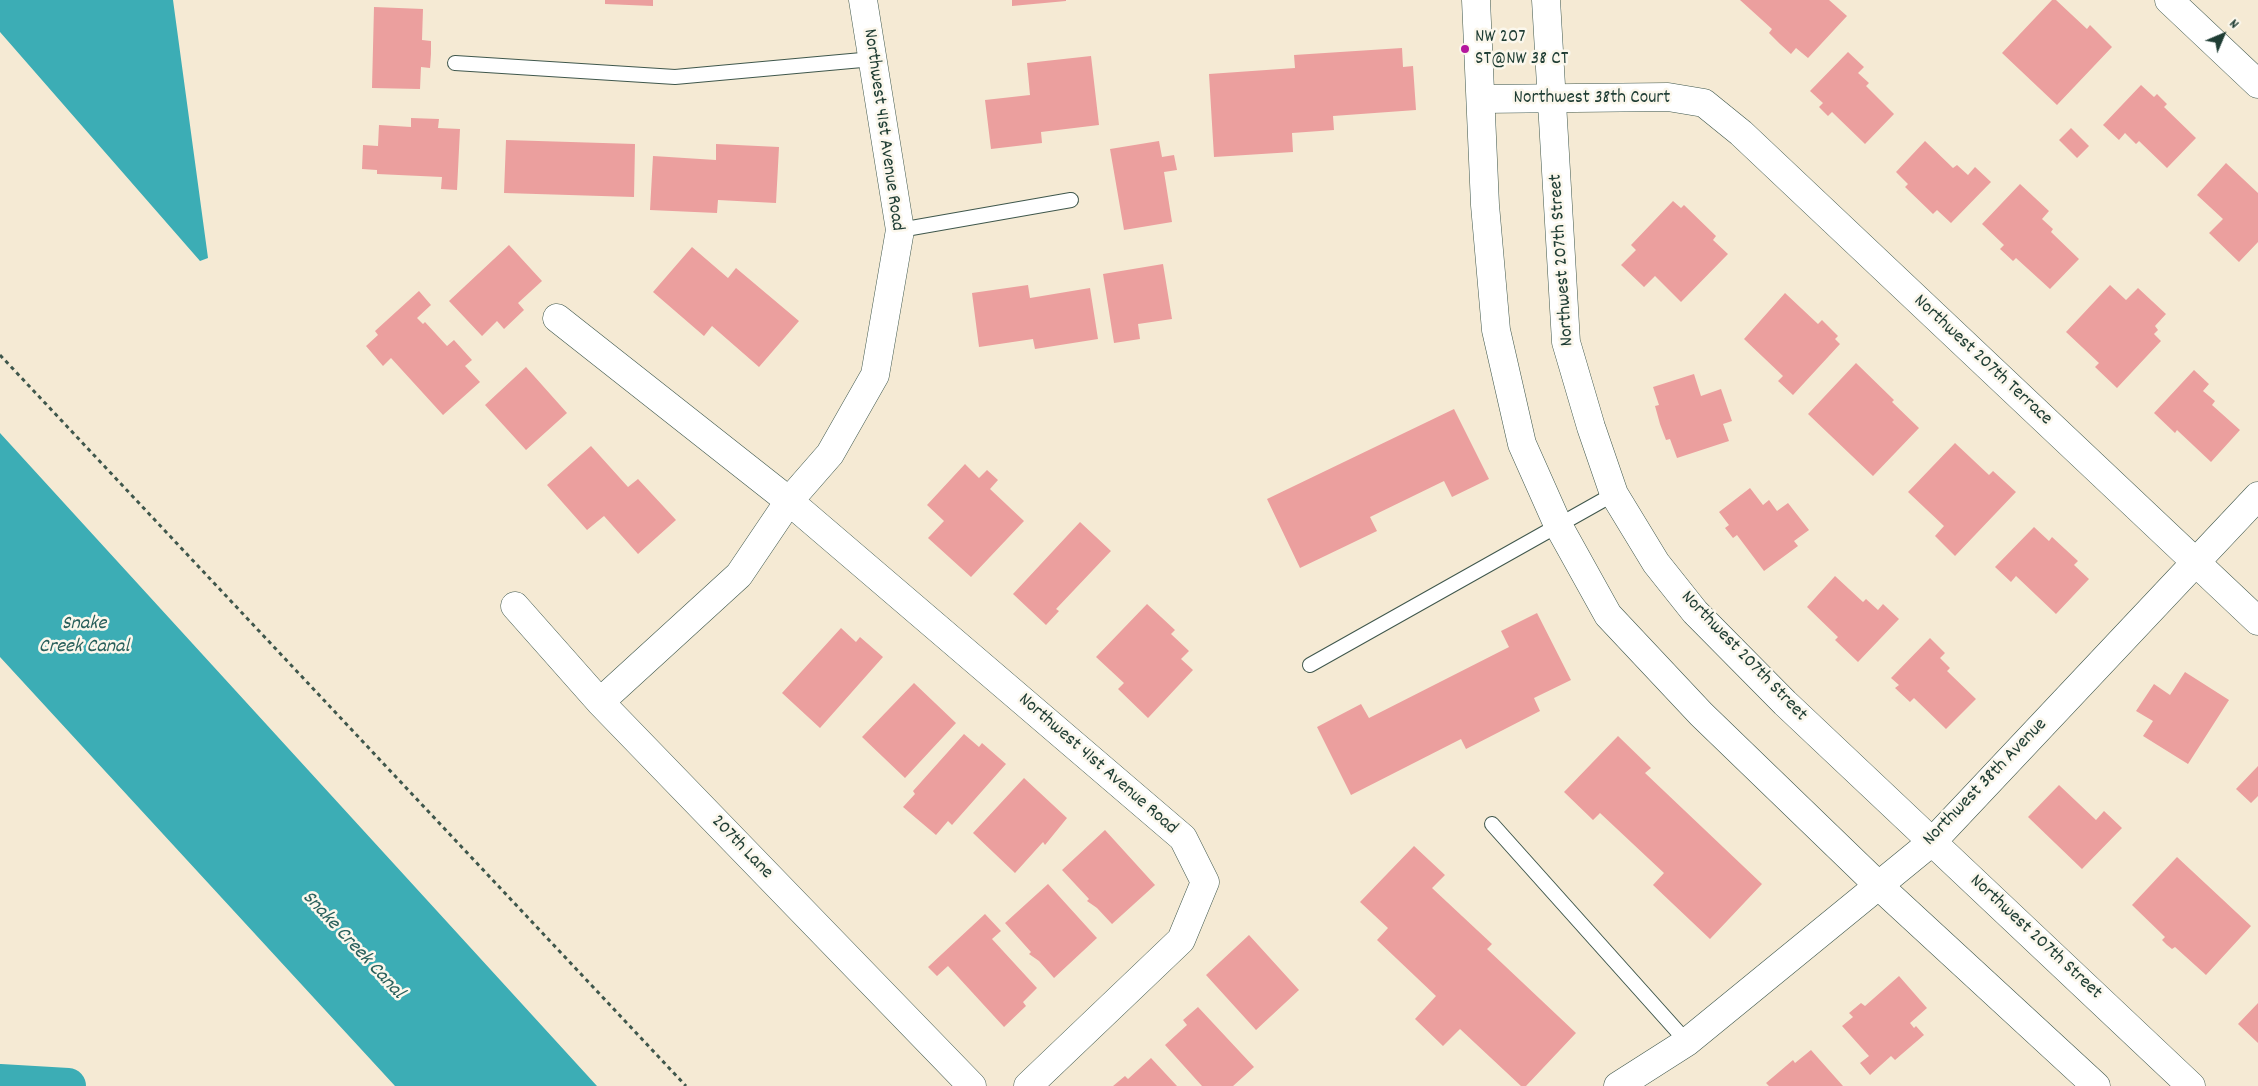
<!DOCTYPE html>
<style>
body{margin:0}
#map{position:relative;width:2258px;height:1086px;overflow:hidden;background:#f5ead4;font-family:Dekko,sans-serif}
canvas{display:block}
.north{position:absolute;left:2198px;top:10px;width:50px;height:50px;-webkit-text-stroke:4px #fbf7ec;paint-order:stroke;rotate:45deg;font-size:14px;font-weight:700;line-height:20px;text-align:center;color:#1f3d34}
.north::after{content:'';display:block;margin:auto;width:18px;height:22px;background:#1f3d34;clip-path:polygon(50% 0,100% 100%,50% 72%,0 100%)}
</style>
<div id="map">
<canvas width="2258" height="1086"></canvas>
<div class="north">N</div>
</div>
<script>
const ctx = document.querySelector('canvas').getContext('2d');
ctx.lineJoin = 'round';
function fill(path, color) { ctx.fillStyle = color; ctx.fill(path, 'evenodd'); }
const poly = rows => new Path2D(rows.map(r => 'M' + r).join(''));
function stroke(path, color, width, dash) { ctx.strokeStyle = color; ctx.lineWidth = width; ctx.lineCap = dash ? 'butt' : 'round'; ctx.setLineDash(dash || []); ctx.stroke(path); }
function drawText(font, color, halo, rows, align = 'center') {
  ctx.font = font + ' Dekko,sans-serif'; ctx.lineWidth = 5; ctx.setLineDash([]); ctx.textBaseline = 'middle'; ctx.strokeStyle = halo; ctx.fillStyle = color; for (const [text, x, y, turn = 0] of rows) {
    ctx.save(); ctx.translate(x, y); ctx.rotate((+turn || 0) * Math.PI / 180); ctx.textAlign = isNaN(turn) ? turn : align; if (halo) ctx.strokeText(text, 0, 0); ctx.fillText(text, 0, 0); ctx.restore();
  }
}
fill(poly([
 [0,0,173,0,208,258,200,261,0,32],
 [0,433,597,1086,395,1086,0,657]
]), '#3cadb5');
stroke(poly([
 [0,1082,68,1086]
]), '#3cadb5', 36);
fill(poly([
 [605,0,653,0,653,6,605,4],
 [1012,0,1066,0,1066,1,1012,6],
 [1740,0,1829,0,1847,16,1808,58,1796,48,1791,54,1780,44,1769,33,1772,29],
 [2052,0,2056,0,2087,29,2090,25,2112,47,2057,105,2002,53],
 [374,7,423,9,422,40,431,41,431,54,430,68,421,67,420,89,372,88],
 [1402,48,1403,67,1413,66,1416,110,1333,116,1334,130,1292,133,1293,152,1214,157,1209,74,1295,68,1294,55],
 [1848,52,1864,67,1858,73,1869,83,1866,86,1894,114,1865,144,1832,112,1828,116,1819,107,1823,103,1810,91],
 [1091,56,1099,125,1041,132,1042,143,991,149,985,100,1030,95,1027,63],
 [2141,85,2154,97,2157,94,2167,104,2164,107,2196,138,2167,168,2139,141,2136,144,2125,133,2119,140,2103,125],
 [411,118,439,119,438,128,460,129,457,190,441,189,442,177,377,174,377,170,362,169,363,145,378,146,379,125,411,127],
 [2071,128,2089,146,2077,158,2059,140],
 [506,140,635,144,634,197,504,193],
 [1159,141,1162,157,1174,155,1177,170,1164,172,1172,222,1124,230,1110,149],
 [1925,141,1953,168,1957,165,1968,175,1975,167,1991,182,1951,223,1937,210,1933,214,1905,187,1908,184,1896,172],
 [716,144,779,147,776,203,718,200,717,213,650,210,653,156,716,160],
 [2226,163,2258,193,2258,242,2239,262,2209,233,2223,219,2197,195],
 [2020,184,2049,211,2042,219,2053,229,2051,232,2079,259,2050,289,2016,258,2013,261,2000,249,2004,245,1982,224],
 [1673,201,1681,208,1684,205,1716,236,1713,240,1728,254,1681,302,1655,276,1644,287,1621,265,1636,250,1631,245],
 [509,245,542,281,518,303,524,310,504,329,497,321,482,336,449,301],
 [692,247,728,278,736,268,799,321,759,367,712,326,704,336,653,292],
 [1163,264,1172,319,1138,324,1140,339,1114,343,1103,274],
 [1028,285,1030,298,1090,288,1098,339,1035,349,1033,339,979,347,972,293],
 [2110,285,2126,300,2138,288,2166,314,2155,326,2158,330,2154,334,2161,341,2117,388,2095,367,2099,363,2066,332],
 [419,291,431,305,417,318,423,324,425,322,447,346,454,340,472,360,465,366,480,382,443,415,391,358,383,366,366,346,378,335,375,331],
 [1785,293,1818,324,1822,320,1838,336,1835,339,1840,344,1793,395,1778,381,1783,376,1744,339],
 [1856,363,1894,400,1892,402,1919,428,1873,476,1808,414],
 [526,367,567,413,526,450,485,405],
 [2194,370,2209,384,2203,391,2215,401,2212,405,2240,430,2211,462,2177,430,2175,433,2154,413],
 [1694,374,1701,396,1721,389,1732,421,1723,424,1729,441,1677,458,1670,439,1666,440,1660,424,1655,406,1659,405,1653,387],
 [1454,409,1489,479,1452,497,1444,481,1370,517,1377,531,1300,568,1267,499],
 [1955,443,1989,475,1993,471,2016,492,1955,556,1935,536,1944,526,1908,492],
 [591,446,628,487,638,479,676,520,638,554,604,516,587,530,547,485],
 [965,464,979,478,987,470,998,480,990,489,1024,521,971,577,928,538,944,521,927,505],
 [1750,488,1763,505,1769,500,1777,511,1788,503,1809,530,1794,541,1798,546,1764,571,1737,535,1733,538,1725,528,1729,525,1719,512],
 [1080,522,1111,551,1056,609,1059,611,1046,625,1013,594],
 [2034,527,2049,541,2052,537,2078,561,2074,565,2089,579,2056,614,2016,576,2011,582,1995,567],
 [1835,576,1863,602,1866,599,1878,610,1883,604,1899,619,1858,662,1835,640,1838,637,1807,607],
 [1147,604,1175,630,1171,634,1189,651,1181,659,1193,670,1148,718,1118,689,1124,683,1096,657],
 [1537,613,1571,680,1534,698,1540,711,1466,749,1461,739,1351,795,1317,727,1361,704,1369,718,1509,647,1501,631],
 [841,628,856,642,860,637,883,657,820,728,782,693],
 [1930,638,1945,653,1940,658,1950,668,1947,671,1976,699,1946,729,1914,698,1910,702,1895,688,1899,685,1891,678],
 [2185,672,2229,700,2188,764,2143,736,2153,721,2136,711,2154,684,2170,695],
 [914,683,956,723,905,778,862,737],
 [964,734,979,747,982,743,1006,764,952,825,948,821,936,835,903,807,915,794,913,791],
 [1618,736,1651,768,1645,773,1762,884,1710,939,1653,885,1664,873,1600,813,1593,820,1564,792],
 [2258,766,2258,796,2251,803,2236,789],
 [1024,778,1067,818,1045,845,1043,842,1015,873,973,833],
 [2059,785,2096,820,2104,811,2122,828,2082,869,2028,817],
 [1105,830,1155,885,1112,924,1097,908,1087,901,1089,899,1062,870],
 [1414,846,1445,875,1432,888,1492,944,1487,949,1576,1033,1526,1086,1521,1086,1460,1029,1443,1046,1415,1019,1436,996,1377,940,1388,928,1360,902],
 [2177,857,2251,926,2206,975,2175,947,2172,949,2167,945,2162,940,2165,937,2132,905],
 [1048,884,1097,938,1054,978,1039,961,1029,954,1031,952,1005,923],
 [985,914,1001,931,992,939,1037,988,1023,1002,1026,1006,1004,1027,948,966,937,976,928,967],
 [1249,935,1299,990,1256,1030,1206,975],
 [1899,976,1927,1008,1910,1023,1914,1028,1916,1026,1924,1035,1895,1060,1891,1056,1870,1075,1860,1063,1869,1056,1842,1026,1853,1017,1849,1013,1861,1003,1865,1006],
 [2258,1003,2258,1043,2238,1024],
 [1198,1007,1254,1067,1233,1086,1202,1086,1165,1045,1187,1025,1183,1020],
 [1811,1050,1843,1086,1769,1086,1766,1083,1793,1060,1795,1063],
 [1151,1058,1177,1086,1113,1086,1125,1076,1128,1079]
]), '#eb9f9e');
const service = poly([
 [455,63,675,77,873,59],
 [900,230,1071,200],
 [1310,665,1614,494],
 [1492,824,1687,1042]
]);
const minor = poly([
 [2169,0,2258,84],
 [1481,99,1668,97,1704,103,1741,133,2258,621],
 [557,318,789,501,1183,838,1205,882,1181,940,1028,1086],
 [515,606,600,702,972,1086],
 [600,702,739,575,789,501,830,454,875,375,900,230,863,0],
 [1618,1086,1687,1042,1933,841,2258,496]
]);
const tertiary = poly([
 [1476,0,1485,205,1496,330,1522,444,1558,525,1608,615,1701,714,1878,885,2096,1086],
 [1546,0,1566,342,1591,427,1614,494,1656,563,1695,612,1785,703,2191,1086]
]);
stroke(service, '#3f574c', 16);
stroke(minor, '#3f574c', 29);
stroke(tertiary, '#3f574c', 29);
stroke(poly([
 [0,355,686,1086]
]), '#3f574c', 3, [4, 4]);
stroke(service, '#fff', 14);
stroke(minor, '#fff', 28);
stroke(tertiary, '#fff', 28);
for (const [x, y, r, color] of [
 [1465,49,5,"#b5179e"]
]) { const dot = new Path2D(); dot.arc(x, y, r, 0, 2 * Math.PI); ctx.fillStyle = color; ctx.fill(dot); stroke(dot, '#fbf7ec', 2); }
drawText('19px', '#1f3d34', '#fbf7ec', [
 ["NW 207",1475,38],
 ["ST@NW 38 CT",1475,60]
], 'left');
drawText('19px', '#1f3d34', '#fbf7ec', [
 ["Northwest 38th Court",1592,99],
 ["Northwest 41st Avenue Road",882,130,82],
 ["Northwest 207th Street",1563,260,-94],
 ["Northwest 207th Terrace",1982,361,43],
 ["Northwest 207th Street",1743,657,46],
 ["Northwest 41st Avenue Road",1097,765,41],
 ["Northwest 38th Avenue",1986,783,-46],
 ["207th Lane",741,848,46],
 ["Northwest 207th Street",2035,938,43]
]);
drawText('italic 20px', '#285f5b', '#fbf7ec', [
 ["Snake",84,625],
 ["Creek Canal",84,648],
 ["Snake Creek Canal",352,946,47]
]);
</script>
